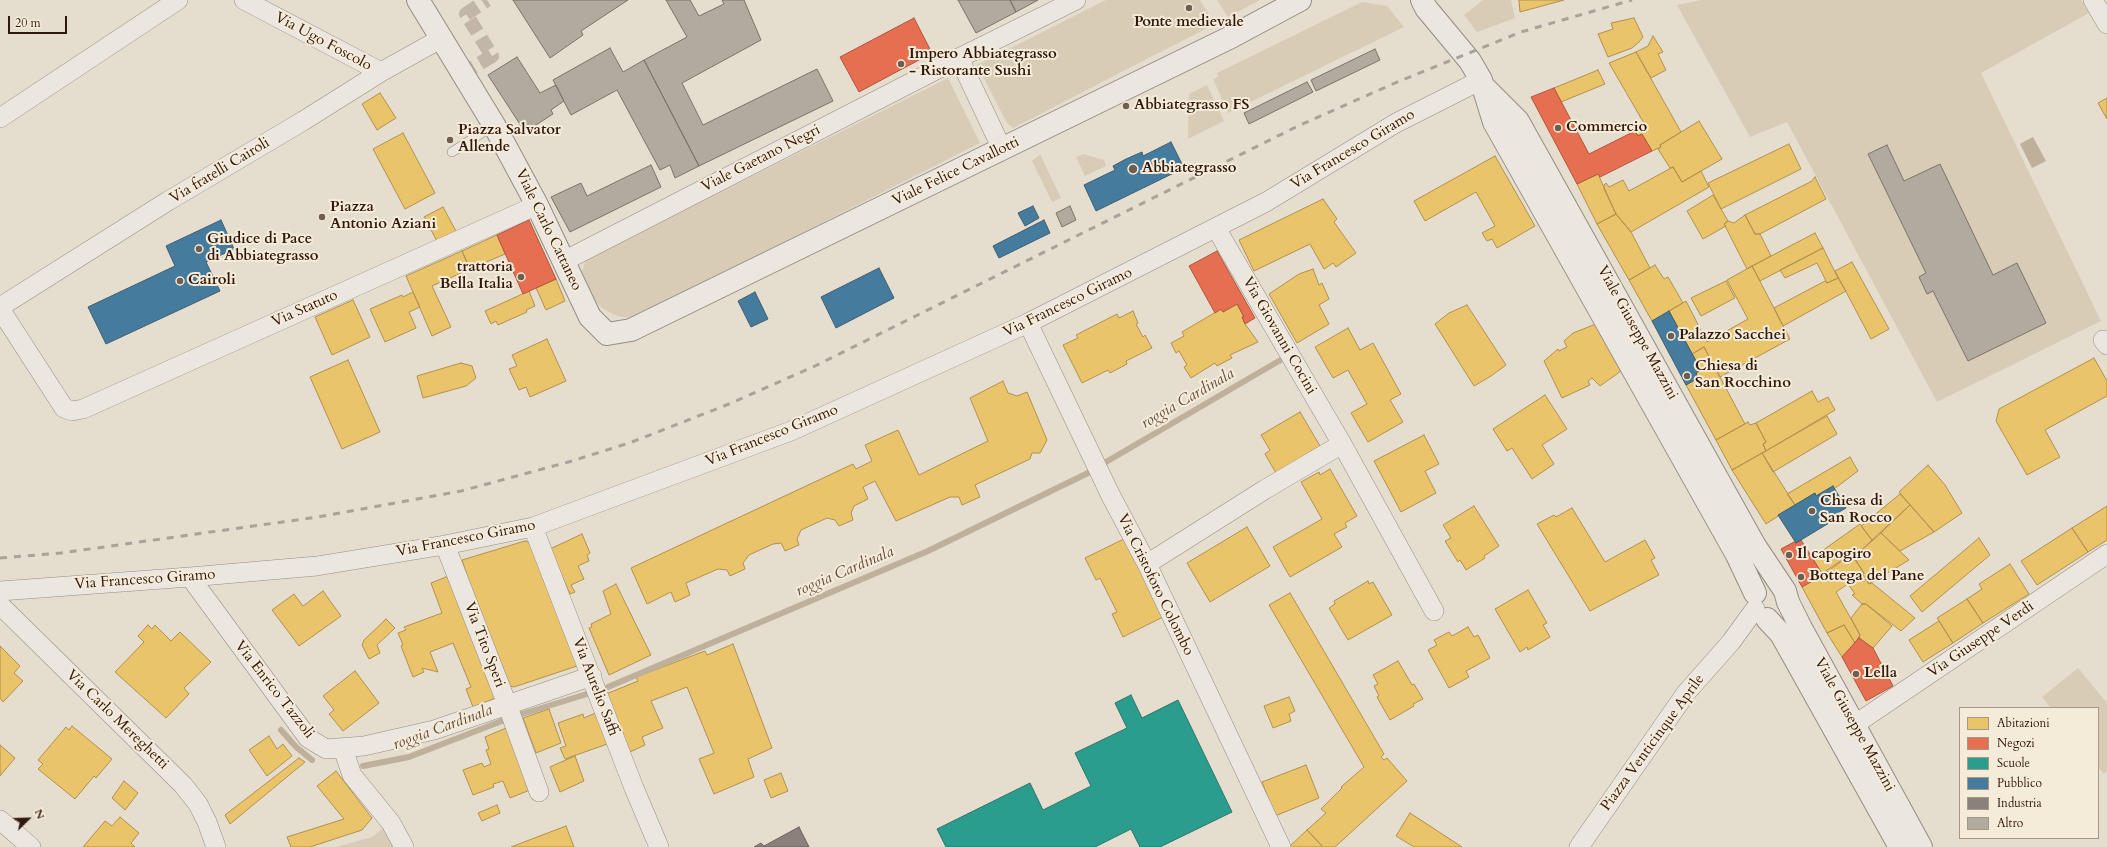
<!DOCTYPE html>
<style>
body{margin:0}
#map{position:relative;width:2107px;height:847px;overflow:hidden;background:#e5ddce;font-family:Cardo,serif}
canvas{display:block}
.legend{position:absolute;left:1959px;top:707px;width:140px;height:132px;box-sizing:border-box;background:#f5ebd9;border:1px solid #a69787;margin:0;padding:5px 7px;list-style:none;font-size:12px;color:#30180c}
.legend li{display:flex;align-items:center;gap:8px;height:20px}
.legend b{width:20px;border:1px solid #a69787}
.north{position:absolute;left:8px;top:799px;width:40px;height:40px;-webkit-text-stroke:3px #f5ebd9;paint-order:stroke;rotate:67deg;font-size:11px;font-weight:700;line-height:16px;text-align:center;color:#30180c}
.north::after{content:'';display:block;margin:auto;width:14px;height:18px;background:#30180c;clip-path:polygon(50% 0,100% 100%,50% 72%,0 100%)}
.scale{position:absolute;left:8px;top:16px;width:59px;height:18px;box-sizing:border-box;border:2px solid #30180c;border-top:0;padding-left:5px;font-size:12px;line-height:14px;white-space:nowrap;color:#30180c;-webkit-text-stroke:3px #f5ebd9;paint-order:stroke}
</style>
<div id="map">
<canvas width="2107" height="847"></canvas>
<ul class="legend">
<li><b style="height:11px;background:#e9c46a"></b>Abitazioni</li>
<li><b style="height:11px;background:#e76f51"></b>Negozi</li>
<li><b style="height:11px;background:#2a9d8f"></b>Scuole</li>
<li><b style="height:11px;background:#457b9d"></b>Pubblico</li>
<li><b style="height:11px;background:#8a817c"></b>Industria</li>
<li><b style="height:11px;background:#b1aa9f"></b>Altro</li>
</ul>
<div class="north">N</div>
<div class="scale">20 m</div>
</div>
<script>
const ctx = document.querySelector('canvas').getContext('2d');
ctx.lineJoin = 'round';
function fill(path, color) { ctx.fillStyle = color; ctx.fill(path, 'evenodd'); }
const poly = rows => new Path2D(rows.map(r => 'M' + r).join(''));
function stroke(path, color, width, dash) { ctx.strokeStyle = color; ctx.lineWidth = width; ctx.lineCap = dash ? 'butt' : 'round'; ctx.setLineDash(dash || []); ctx.stroke(path); }
function drawText(font, color, halo, rows, align = 'center') {
  ctx.font = font + ' Cardo,serif'; ctx.lineWidth = 4; ctx.setLineDash([]); ctx.textBaseline = 'middle'; ctx.strokeStyle = halo; ctx.fillStyle = color; for (const [text, x, y, turn = 0] of rows) {
    ctx.save(); ctx.translate(x, y); ctx.rotate((+turn || 0) * Math.PI / 180); ctx.textAlign = isNaN(turn) ? turn : align; if (halo) ctx.strokeText(text, 0, 0); ctx.fillText(text, 0, 0); ctx.restore();
  }
}
fill(poly([
 [1106,0,1200,0,1215,24,1013,128,1007,123,977,65],
 [1217,0,1260,0,1228,17],
 [1483,0,1511,0,1515,18,1477,32,1464,15],
 [1701,0,2081,0,2089,13,1981,73,2101,321,1937,402,1787,122,1750,137,1677,5],
 [1362,2,1387,6,1404,27,1228,113,1213,79,1218,77,1217,73],
 [948,78,980,143,640,315,628,318,617,316,603,309,595,301,582,272,585,262,595,255],
 [1207,85,1224,121,1188,139,1189,94],
 [1040,154,1061,198,1052,202,1032,161],
 [1083,154,1104,160,1106,166,1085,176,1076,157],
 [2078,668,2107,703,2107,771,2104,774,2098,767,2098,708,2051,708,2042,697],
 [385,827,397,847,336,847,372,837]
]), '#d9ccb7');
fill(poly([
 [2033,137,2046,161,2032,168,2020,144]
]), '#beb09b');
const homes = poly([
 [1519,0,1564,0,1520,12,1519,0],
 [1634,18,1643,37,1639,42,1632,48,1608,57,1598,34,1613,29,1611,23,1634,18],
 [1653,36,1663,52,1658,54,1666,70,1651,78,1636,52,1648,46,1653,36],
 [1636,52,1681,132,1660,145,1661,147,1652,151,1642,134,1638,136,1635,131,1645,125,1609,63,1636,52],
 [1598,70,1605,84,1561,102,1554,88,1598,70],
 [380,93,396,118,377,130,362,104,380,93],
 [2107,98,2107,119,2098,103,2107,98],
 [1699,121,1722,159,1682,182,1673,167,1670,168,1658,149,1661,147,1660,145,1699,121],
 [403,133,435,193,405,209,373,149,403,133],
 [1789,144,1801,169,1721,209,1708,183,1789,144],
 [1495,156,1535,226,1497,248,1492,239,1487,241,1482,233,1495,226,1476,192,1425,221,1414,201,1495,156],
 [1673,167,1682,182,1701,171,1709,187,1631,232,1616,214,1604,189,1604,185,1606,183,1609,187,1623,180,1629,191,1673,167],
 [1598,174,1616,214,1597,224,1577,184,1598,174],
 [1815,177,1826,199,1760,234,1755,234,1745,215,1812,181,1815,177],
 [1713,195,1728,221,1724,224,1726,226,1703,239,1687,211,1713,195],
 [1323,199,1337,219,1334,222,1356,253,1336,267,1333,263,1324,269,1310,244,1254,271,1239,240,1323,199],
 [443,207,457,233,438,243,424,217,443,207],
 [1616,214,1631,232,1650,268,1629,280,1597,224,1616,214],
 [1745,215,1755,234,1760,234,1771,256,1747,269,1724,224,1728,221,1734,223,1745,215],
 [1815,233,1823,248,1760,281,1752,266,1815,233],
 [497,235,505,254,470,269,462,251,497,235],
 [1823,248,1838,278,1827,283,1817,263,1785,278,1780,270,1823,248],
 [462,251,470,269,432,286,451,327,432,336,406,276,462,251],
 [1852,262,1889,329,1871,339,1835,271,1852,262],
 [1655,265,1664,279,1668,277,1683,303,1652,321,1629,280,1655,265],
 [1752,266,1790,339,1720,377,1704,347,1692,354,1669,311,1686,301,1707,342,1748,319,1727,280,1752,266],
 [1313,269,1319,285,1322,283,1329,299,1319,305,1329,324,1297,343,1269,294,1299,274,1313,269],
 [1838,278,1846,291,1783,326,1774,308,1825,281,1827,283,1838,278],
 [556,279,565,301,546,310,536,288,556,279],
 [1726,281,1735,298,1701,316,1691,298,1726,281],
 [529,291,535,306,526,310,527,312,498,325,496,321,491,324,485,311,529,291],
 [413,292,420,307,409,312,416,328,385,342,370,309,402,295,403,297,413,292],
 [353,300,370,337,332,355,315,317,353,300],
 [1237,304,1244,317,1242,317,1245,324,1258,342,1230,355,1232,358,1217,366,1215,363,1191,378,1184,367,1187,365,1179,351,1176,353,1171,343,1184,336,1182,332,1221,309,1223,312,1237,304],
 [1467,305,1506,365,1491,376,1474,386,1435,324,1449,313,1467,305],
 [1133,311,1138,323,1136,324,1143,337,1145,335,1152,348,1126,361,1127,364,1110,373,1108,370,1082,383,1063,345,1078,338,1076,335,1117,314,1119,318,1133,311],
 [1596,324,1621,371,1600,386,1592,378,1588,381,1590,385,1562,398,1544,361,1558,349,1559,351,1567,347,1564,341,1573,333,1596,324],
 [1348,328,1360,350,1373,343,1401,394,1390,400,1403,422,1368,442,1351,413,1367,404,1348,370,1333,378,1315,347,1348,328],
 [547,339,566,381,530,397,526,387,519,390,509,369,517,366,512,355,547,339],
 [1704,347,1745,424,1716,440,1686,385,1698,378,1696,373,1701,370,1692,354,1704,347],
 [2094,358,2107,381,2107,396,2045,430,2060,457,2027,475,1996,421,1999,409,2094,358],
 [348,360,380,432,342,449,310,377,348,360],
 [461,363,472,366,476,378,466,386,423,398,417,376,461,363],
 [1003,381,1008,393,1017,396,1027,392,1047,440,1040,453,1032,453,1030,459,975,485,980,497,962,505,959,497,950,497,896,521,875,481,863,487,868,499,854,506,851,513,853,520,839,526,835,520,827,518,801,530,797,539,799,545,785,551,781,543,773,544,749,555,743,563,745,569,730,576,727,570,718,569,686,583,690,595,675,602,671,592,647,604,631,568,853,464,856,469,872,461,865,445,898,430,919,475,988,441,970,398,1003,381],
 [1812,391,1818,402,1828,397,1835,410,1766,451,1763,444,1766,442,1756,423,1812,391],
 [1545,395,1567,429,1542,445,1554,464,1532,479,1512,448,1507,451,1493,429,1545,395],
 [1300,412,1320,446,1276,473,1265,454,1270,450,1261,435,1300,412],
 [1827,416,1837,434,1773,472,1762,453,1827,416],
 [1748,422,1750,425,1756,423,1766,442,1763,444,1766,451,1732,470,1716,440,1748,422],
 [1424,435,1439,464,1425,471,1436,493,1401,512,1374,461,1424,435],
 [1762,453,1795,505,1766,524,1732,470,1762,453],
 [1850,457,1858,471,1834,489,1833,486,1816,496,1815,493,1795,505,1787,494,1850,457],
 [1928,465,1945,485,1962,513,1934,532,1899,492,1928,465],
 [1330,469,1357,516,1345,523,1347,527,1334,534,1342,547,1290,577,1273,547,1322,519,1301,482,1319,472,1320,475,1330,469],
 [1900,494,1910,505,1872,540,1861,526,1900,494],
 [1910,505,1934,532,1900,551,1881,533,1910,505],
 [1474,506,1499,546,1484,556,1485,558,1466,570,1460,560,1458,562,1445,541,1451,538,1443,525,1474,506],
 [2107,506,2107,540,2088,552,2072,528,2107,506],
 [1572,508,1605,562,1645,540,1655,558,1651,560,1659,575,1590,611,1537,524,1554,515,1556,517,1572,508],
 [1860,524,1872,540,1854,557,1851,554,1823,575,1812,558,1860,524],
 [1247,527,1270,566,1210,602,1187,563,1247,527],
 [2072,528,2088,552,2037,585,2021,561,2072,528],
 [1881,533,1909,560,1869,584,1863,575,1864,573,1854,557,1881,533],
 [582,534,590,553,587,555,589,561,578,566,584,579,571,585,575,592,570,594,550,549,582,534],
 [1126,538,1165,616,1123,637,1112,614,1117,612,1100,578,1096,580,1085,558,1126,538],
 [1979,538,1990,555,1922,612,1910,596,1979,538],
 [525,541,530,543,577,666,514,687,510,686,471,588,462,560,525,541],
 [1851,554,1864,573,1836,592,1860,635,1855,643,1844,625,1827,633,1802,587,1851,554],
 [2010,564,2029,594,1983,623,1967,599,1982,589,1979,584,2010,564],
 [451,575,498,697,473,707,466,689,471,687,453,643,430,652,438,672,422,668,424,672,413,677,401,646,403,645,398,633,406,630,404,627,442,613,431,583,451,575],
 [1863,575,1869,584,1872,583,1915,618,1901,631,1866,604,1862,604,1852,595,1855,594,1848,584,1863,575],
 [1368,581,1369,584,1373,582,1392,615,1348,640,1329,608,1335,604,1334,601,1368,581],
 [616,584,651,655,609,675,589,628,592,627,591,624,611,614,603,591,616,584],
 [1528,590,1547,623,1543,625,1550,637,1528,650,1527,647,1520,652,1495,609,1528,590],
 [323,591,341,616,299,646,272,610,294,594,303,606,323,591],
 [1290,593,1384,754,1381,757,1384,760,1387,758,1407,781,1335,847,1323,847,1307,830,1326,813,1321,809,1342,788,1341,787,1364,767,1269,605,1290,593],
 [1967,599,1983,623,1953,643,1937,618,1967,599],
 [1862,604,1866,604,1892,626,1873,648,1859,638,1860,635,1851,618,1862,604],
 [386,619,395,628,377,645,380,653,369,659,362,645,364,640,386,619],
 [1939,621,1953,643,1923,662,1909,640,1939,621],
 [148,625,152,629,155,625,171,641,180,632,211,662,184,688,189,694,166,718,115,672,144,642,138,636,148,625],
 [1844,625,1855,643,1842,657,1827,633,1844,625],
 [1468,627,1474,637,1478,635,1490,658,1466,671,1469,677,1449,688,1428,650,1437,645,1434,640,1449,632,1452,636,1468,627],
 [733,644,772,748,748,759,754,777,714,794,699,759,714,753,687,687,651,701,663,728,642,737,645,745,630,752,606,694,638,681,636,677,705,651,707,655,733,644],
 [0,646,20,666,14,673,23,681,3,702,0,698,0,646],
 [1398,661,1412,685,1414,684,1423,699,1413,704,1414,706,1390,720,1377,697,1379,696,1374,686,1378,684,1373,675,1398,661],
 [355,671,379,703,343,731,329,714,334,710,323,696,355,671],
 [1289,697,1295,711,1289,714,1291,721,1273,728,1264,706,1289,697],
 [549,709,561,743,536,753,523,718,549,709],
 [598,712,610,743,565,759,560,748,566,746,558,723,583,714,584,718,598,712],
 [72,726,112,759,96,778,94,776,75,799,38,769,43,764,38,760,66,727,69,730,72,726],
 [506,728,530,790,510,798,503,781,493,784,494,787,473,795,463,770,482,763,484,767,491,764,486,750,489,749,485,737,506,728],
 [269,736,277,749,283,744,292,756,267,776,249,750,269,736],
 [0,745,15,758,0,776,0,745],
 [575,756,584,781,560,792,550,767,575,756],
 [299,758,305,762,230,824,225,815,299,758],
 [1306,765,1319,798,1275,816,1262,782,1306,765],
 [336,771,372,818,362,830,310,847,291,847,287,837,344,819,317,786,336,771],
 [781,773,788,791,771,798,764,780,781,773],
 [124,781,138,793,125,810,112,798,124,781],
 [497,805,500,813,482,821,478,813,497,805],
 [1410,813,1462,847,1414,847,1396,836,1410,813],
 [120,817,139,833,131,843,135,847,83,847,105,821,112,826,120,817],
 [566,826,574,847,511,847,566,826],
 [1307,830,1323,847,1289,847,1307,830]
]);
fill(homes, '#e9c46a');
stroke(homes, '#b2904e', 1);
const shops = poly([
 [914,18,932,53,859,92,840,57,914,18],
 [1554,88,1589,154,1635,131,1638,136,1642,134,1652,151,1600,177,1598,174,1577,184,1531,97,1554,88],
 [529,220,556,279,523,294,497,235,529,220],
 [1217,251,1255,318,1245,324,1242,317,1244,317,1237,304,1223,312,1221,309,1215,313,1189,266,1217,251],
 [1801,540,1823,575,1802,587,1781,549,1794,542,1796,543,1801,540],
 [1859,638,1873,648,1893,686,1866,701,1842,657,1859,638]
]);
fill(shops, '#e76f51');
stroke(shops, '#b0553c', 1);
const schools = poly([
 [1131,695,1142,718,1178,700,1232,812,1160,847,1140,847,1131,829,1095,847,946,847,937,829,1030,783,1043,810,1091,786,1075,753,1127,728,1115,703,1131,695]
]);
fill(schools, '#2a9d8f');
stroke(schools, '#2c7568', 1);
const public = poly([
 [1171,142,1184,168,1096,211,1084,185,1115,170,1113,166,1126,159,1142,152,1143,156,1171,142],
 [1033,206,1039,218,1025,226,1018,213,1033,206],
 [221,220,234,249,206,262,220,291,106,344,88,307,175,266,166,246,221,220],
 [1044,220,1050,233,999,258,993,246,1044,220],
 [879,268,894,298,836,328,821,297,879,268],
 [755,292,768,319,751,327,738,301,755,292],
 [1669,311,1701,370,1696,373,1698,378,1686,385,1652,321,1669,311],
 [1833,486,1846,508,1827,519,1829,523,1796,543,1778,515,1815,493,1816,496,1833,486]
]);
fill(public, '#457b9d');
stroke(public, '#3f5d72', 1);
const industry = poly([
 [799,827,809,847,754,847,761,843,764,846,799,827]
]);
fill(industry, '#8a817c');
stroke(industry, '#6f625a', 1);
stroke(poly([
 [1106,462,1284,358],
 [608,687,928,551,1088,473],
 [519,715,590,693],
 [281,730,296,747,312,760],
 [363,766,409,757,507,719]
]), '#beb09b', 6);
const building = poly([
 [513,0,628,0,581,31,583,35,550,58,513,0],
 [666,0,690,0,699,16,724,4,722,0,744,0,761,40,682,83,703,125,817,69,833,101,699,166,644,60,687,37,666,0],
 [958,0,1010,0,1016,12,976,33,958,0],
 [1010,0,1038,0,1016,12,1010,0],
 [610,48,623,72,644,60,699,166,675,178,670,165,660,170,617,90,571,115,553,80,610,48],
 [1375,49,1380,60,1316,91,1311,80,1375,49],
 [517,57,540,93,556,85,564,101,551,110,553,114,525,132,488,75,517,57],
 [1307,82,1313,92,1249,124,1244,113,1307,82],
 [1887,145,1904,181,1940,164,1993,275,2017,263,2046,323,1968,361,1933,291,1927,294,1919,277,1926,273,1868,154,1887,145],
 [651,165,661,187,570,232,551,197,581,183,587,196,651,165],
 [1070,206,1076,220,1062,227,1056,213,1070,206]
]);
fill(building, '#b1aa9f');
stroke(building, '#7b736a', 1);
stroke(poly([
 [462,74,492,56,466,14,487,0]
]), '#c1b6a7', 14, [14, 7]);
const service = poly([
 [452,152,494,125]
]);
const minor = poly([
 [244,0,381,72],
 [2093,0,2107,24],
 [959,58,1002,149],
 [0,118,178,0],
 [564,261,959,58,1076,0],
 [0,307,168,201,303,121,381,72,442,38],
 [0,309,64,408,72,411,83,409,537,205],
 [1028,323,1111,496,1147,564,1281,847],
 [2103,340,2107,345],
 [1342,444,1434,611],
 [533,527,634,788,659,847],
 [445,545,507,704,539,792],
 [1147,564,1264,490,1342,444,1216,228],
 [190,577,308,738,326,749,364,746,434,730,592,676],
 [0,591,190,577,317,566,445,545,533,527,791,431,1028,323,1266,202,1396,123,1481,80],
 [0,605,183,785,198,804,207,822,216,847],
 [1854,725,2107,554],
 [343,749,352,775,391,823,404,847],
 [0,820,31,847],
 [1579,847,1686,693,1731,642,1755,609]
]);
const tertiary = poly([
 [418,0,494,125,537,205,590,317,607,334,631,330,1231,37,1300,0],
 [1422,0,1426,8,1470,61,1481,80,1494,122,1737,555,1755,593],
 [1484,87,1518,121,1755,546,1785,591,1788,602,1801,628,1921,847],
 [1767,619,1781,634,1900,847]
]);
stroke(service, '#958d83', 10);
stroke(minor, '#958d83', 20);
stroke(tertiary, '#958d83', 24);
stroke(service, '#ebe6df', 9);
stroke(minor, '#ebe6df', 19);
stroke(tertiary, '#ebe6df', 22);
stroke(poly([
 [0,558,61,553,318,517,461,491,572,461,632,442,729,404,815,366,1298,126,1395,83,1521,32,1632,0]
]), '#a7a29a', 3, [7, 7]);
for (const [x, y, r, color] of [
 [1189,8,4,"#6f5d50"],
 [901,64,4,"#6f5d50"],
 [1126,106,4,"#6f5d50"],
 [1558,128,4,"#6f5d50"],
 [450,140,4,"#6f5d50"],
 [1133,169,5,"#6f5d50"],
 [322,217,4,"#6f5d50"],
 [199,249,4,"#6f5d50"],
 [521,277,4,"#6f5d50"],
 [180,281,4,"#6f5d50"],
 [1671,336,4,"#6f5d50"],
 [1687,376,4,"#6f5d50"],
 [1812,511,4,"#6f5d50"],
 [1789,555,4,"#6f5d50"],
 [1801,577,4,"#6f5d50"],
 [1856,674,4,"#6f5d50"]
]) { const dot = new Path2D(); dot.arc(x, y, r, 0, 2 * Math.PI); ctx.fillStyle = color; ctx.fill(dot); stroke(dot, '#f5ebd9', 1.5); }
drawText('bold 15px', '#30180c', '#f5ebd9', [
 ["Ponte medievale",1189,23,"center"],
 ["Impero Abbiategrasso",909,55],
 ["- Ristorante Sushi",909,72],
 ["Abbiategrasso FS",1134,106],
 ["Commercio",1566,128],
 ["Piazza Salvator",458,131],
 ["Allende",458,148],
 ["Abbiategrasso",1142,169],
 ["Piazza",330,208],
 ["Antonio Aziani",330,225],
 ["Giudice di Pace",207,240],
 ["di Abbiategrasso",207,257],
 ["trattoria",513,268,"right"],
 ["Bella Italia",513,285,"right"],
 ["Cairoli",188,281],
 ["Palazzo Sacchei",1679,336],
 ["Chiesa di",1695,367],
 ["San Rocchino",1695,384],
 ["Chiesa di",1820,502],
 ["San Rocco",1820,519],
 ["Il capogiro",1797,555],
 ["Bottega del Pane",1809,577],
 ["Lella",1864,674]
], 'left');
drawText('15px', '#30180c', '#f5ebd9', [
 ["Via Ugo Foscolo",323,42,28],
 ["Via Francesco Giramo",1353,150,-31],
 ["Viale Gaetano Negri",761,159,-27],
 ["Via fratelli Cairoli",220,171,-31],
 ["Viale Felice Cavallotti",956,172,-26],
 ["Viale Carlo Cattaneo",548,230,64],
 ["Via Francesco Giramo",1068,303,-26],
 ["Via Statuto",305,309,-24],
 ["Viale Giuseppe Mazzini",1637,333,61],
 ["Via Giovanni Cocini",1279,336,60],
 ["Via Francesco Giramo",772,436,-22],
 ["Via Francesco Giramo",466,539,-11],
 ["Via Francesco Giramo",145,580,-4],
 ["Via Cristoforo Colombo",1155,585,64],
 ["Via Giuseppe Verdi",1981,640,-34],
 ["Via Tito Speri",484,645,69],
 ["Via Aurelio Saffi",595,687,69],
 ["Via Enrico Tazzoli",274,690,52],
 ["Via Carlo Mereghetti",117,720,44],
 ["Viale Giuseppe Mazzini",1854,725,61],
 ["Piazza Venticinque Aprile",1653,743,-54]
]);
drawText('italic 16px', '#624d3c', '#f5ebd9', [
 ["roggia Cardinala",1188,399,-30],
 ["roggia Cardinala",845,572,-23],
 ["roggia Cardinala",443,728,-20]
]);
</script>
